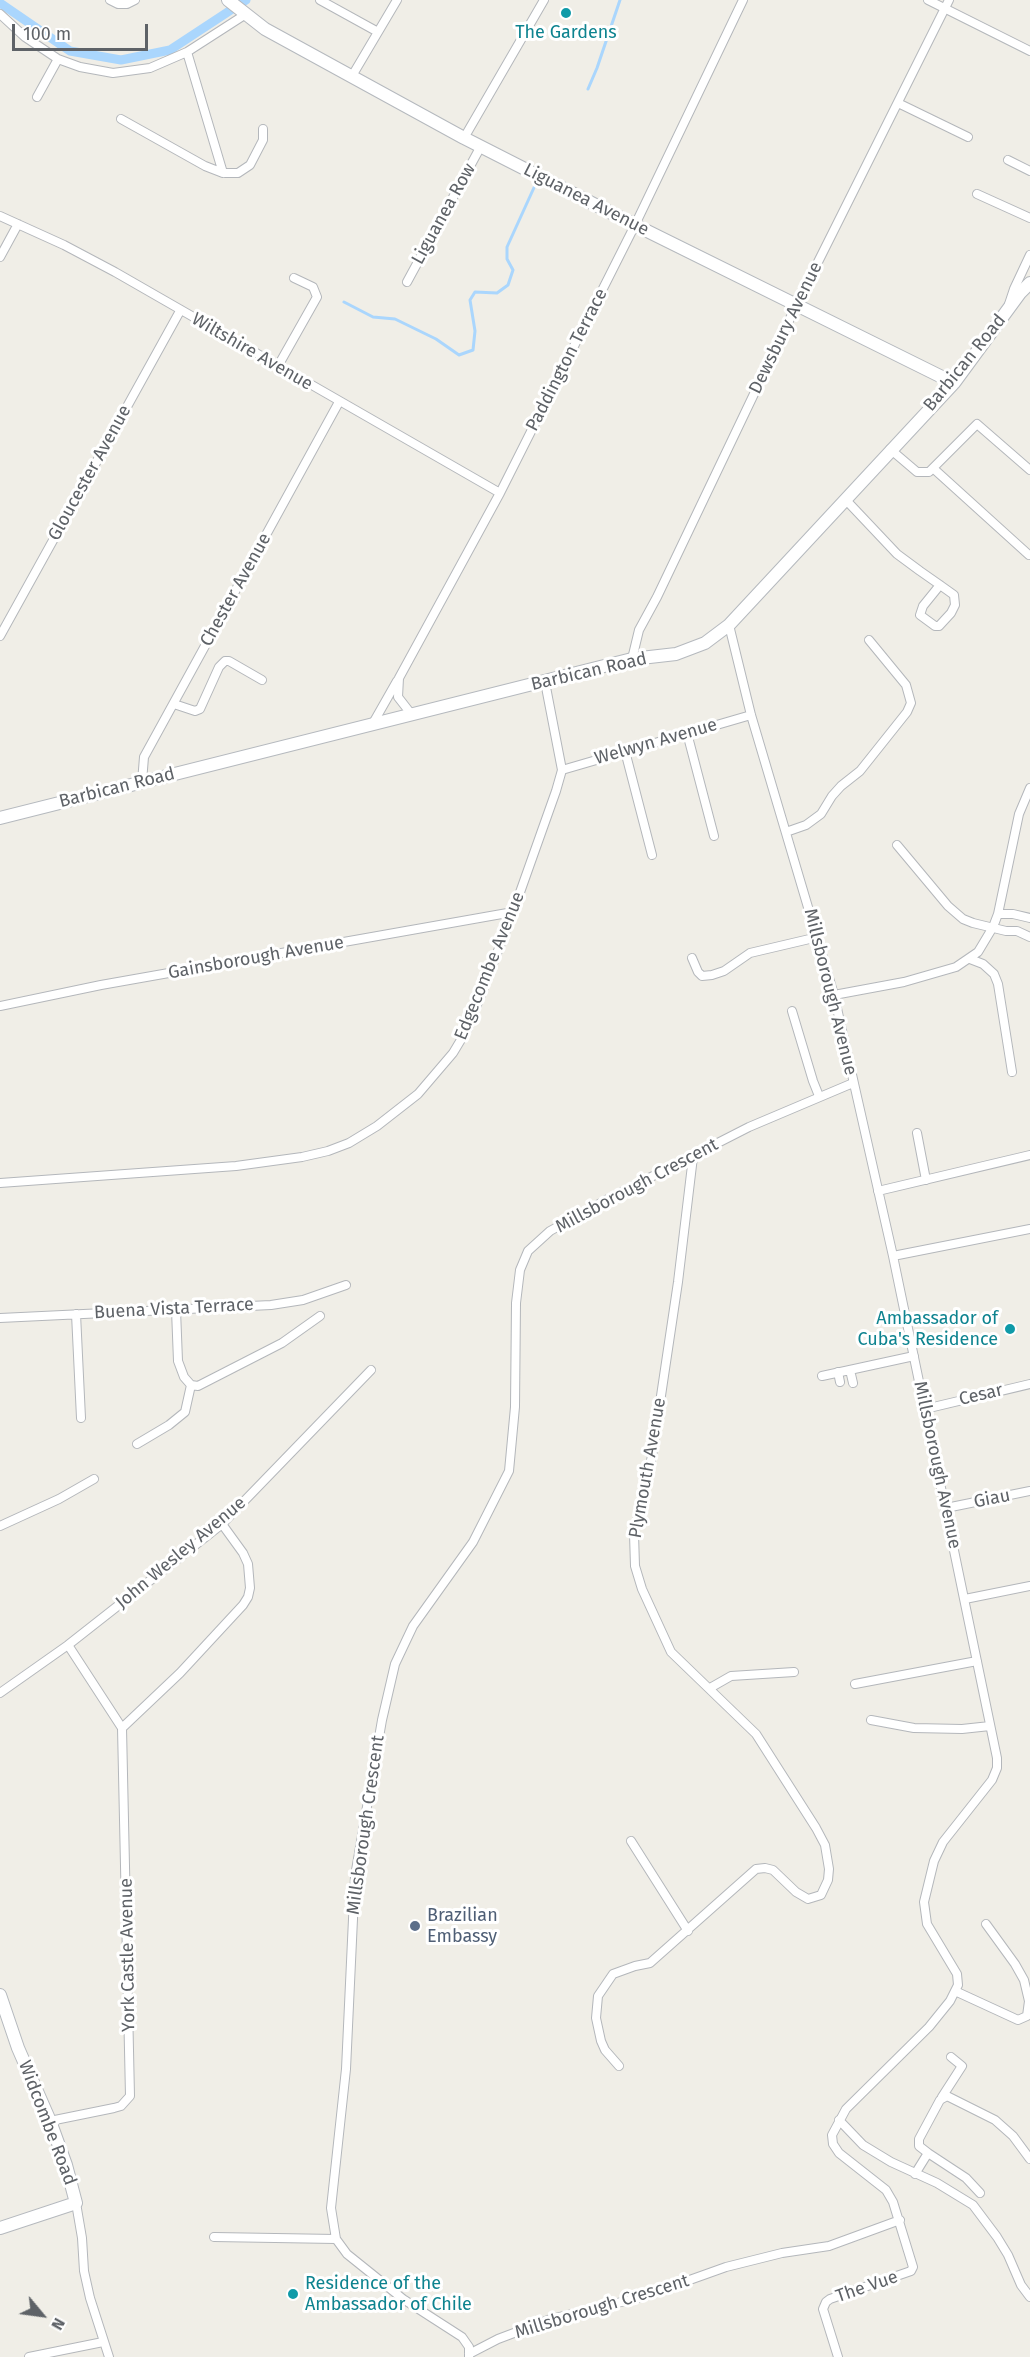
<!DOCTYPE html>
<style>
body{margin:0}
#map{position:relative;width:1030px;height:2357px;overflow:hidden;background:#f0eee7;font-family:"Fira Sans",sans-serif}
canvas{display:block}
.north{position:absolute;left:12px;top:2285px;width:60px;height:60px;-webkit-text-stroke:4px #fff;paint-order:stroke;rotate:119deg;font-size:16px;font-weight:700;line-height:24px;text-align:center;color:#5e6267}
.north::after{content:'';display:block;margin:auto;width:21px;height:27px;background:#5e6267;clip-path:polygon(50% 0,100% 100%,50% 72%,0 100%)}
.scale{position:absolute;left:12px;top:24px;width:136px;height:27px;box-sizing:border-box;border:3px solid #5e6267;border-top:0;padding-left:8px;font-size:18px;line-height:21px;white-space:nowrap;color:#5e6267;-webkit-text-stroke:4px #fff;paint-order:stroke}
</style>
<div id="map">
<canvas width="1030" height="2357"></canvas>
<div class="north">N</div>
<div class="scale">100 m</div>
</div>
<script>
const ctx = document.querySelector('canvas').getContext('2d');
ctx.lineJoin = 'round';
const poly = rows => new Path2D(rows.map(r => 'M' + r).join(''));
function stroke(path, color, width, dash) { ctx.strokeStyle = color; ctx.lineWidth = width; ctx.lineCap = dash ? 'butt' : 'round'; ctx.setLineDash(dash || []); ctx.stroke(path); }
function drawText(font, color, halo, rows, align = 'center') {
  ctx.font = font + ' "Fira Sans",sans-serif'; ctx.lineWidth = 6; ctx.setLineDash([]); ctx.textBaseline = 'middle'; ctx.strokeStyle = halo; ctx.fillStyle = color; for (const [text, x, y, turn = 0] of rows) {
    ctx.save(); ctx.translate(x, y); ctx.rotate((+turn || 0) * Math.PI / 180); ctx.textAlign = isNaN(turn) ? turn : align; if (halo) ctx.strokeText(text, 0, 0); ctx.fillText(text, 0, 0); ctx.restore();
  }
}
stroke(poly([
 [588,89,597,68,620,0],
 [344,302,373,317,395,319,436,339,459,355,473,350,475,331,470,300,475,292,497,293,508,285,513,270,507,259,507,247,537,181]
]), '#aad6fd', 3);
stroke(poly([
 [0,3,70,51,121,60,170,50,246,0]
]), '#aad6fd', 9);
const street = poly([
 [110,0,118,4,127,4,135,0],
 [320,0,378,32],
 [928,0,1030,51],
 [0,14,25,37,58,59,80,67,113,73,150,68,187,52,246,14],
 [352,76,397,0],
 [37,97,58,59],
 [898,103,968,137],
 [121,119,205,166,223,173,187,52],
 [464,138,544,0],
 [1008,160,1030,171],
 [223,173,238,173,250,165,263,140,263,129],
 [977,194,1030,218],
 [0,216,64,245,115,272,500,493],
 [0,257,18,224],
 [407,282,481,146],
 [1009,304,1014,289,1030,255],
 [278,366,317,297,313,287,294,278],
 [890,449,917,472,929,472,977,424,1030,470],
 [934,469,1029,555],
 [845,499,897,554,920,571,940,585,954,595,955,605,951,613,939,626,935,626,920,615,923,606,940,585],
 [729,625,751,715,834,995,893,1256,997,1758,997,1768,992,1780,943,1842,934,1861,924,1902,927,1924,957,1974,958,1985,950,2001,929,2027,846,2109,832,2135,833,2144,839,2153,886,2190,893,2202,913,2267,911,2271,830,2299,826,2302,823,2309,838,2357],
 [0,636,180,311],
 [632,659,639,630,657,597,796,306,949,0],
 [174,704,195,711,200,709,219,667,225,661,229,661,262,680],
 [412,715,398,697,399,678,500,493,635,225,743,0],
 [372,725,397,681],
 [687,733,714,836],
 [625,751,652,855],
 [562,770,751,715],
 [142,782,144,757,339,402],
 [786,832,806,825,821,814,832,796,841,786,860,771,907,712,911,703,906,685,869,640],
 [897,845,948,906,963,919,973,923,1006,931,1017,931,1030,937],
 [998,914,1013,914,1030,918],
 [692,958,698,972,702,976,712,975,724,971,750,953,818,937],
 [970,959,983,964,994,974,998,984,1012,1072],
 [834,995,904,982,956,967,978,952,993,927,998,914,1019,814,1030,788],
 [0,1006,101,985,513,912],
 [792,1011,813,1081,819,1096],
 [917,1133,926,1180],
 [0,1183,236,1166,302,1157,328,1151,349,1143,377,1126,418,1094,453,1053,468,1028,513,912,556,791,562,770,545,682],
 [878,1191,1030,1155],
 [893,1256,1030,1229],
 [176,1310,178,1361,184,1377,191,1385,198,1386,282,1343,320,1316],
 [76,1314,81,1418],
 [0,1318,271,1305,303,1300,346,1285],
 [850,1370,853,1383],
 [838,1372,840,1382],
 [822,1376,914,1356],
 [925,1409,1030,1384],
 [137,1444,169,1425,185,1412,191,1385],
 [946,1508,1030,1491],
 [0,1526,59,1499,94,1479],
 [965,1599,1030,1586],
 [68,1645,122,1728],
 [855,1684,977,1661],
 [710,1688,731,1676,794,1672],
 [0,1693,68,1645,222,1524,371,1370],
 [871,1720,914,1728,962,1729,990,1726],
 [122,1728,180,1673,243,1605,248,1597,250,1588,248,1564,243,1553,222,1524],
 [631,1841,688,1931],
 [955,1991,1018,2020,1027,2016,1029,2001,1024,1980,1015,1964,986,1924],
 [619,2066,605,2050,601,2041,596,2018,598,1996,613,1974,635,1966,650,1963,756,1869,765,1868,773,1870,796,1892,808,1899,821,1895,828,1880,829,1869,825,1845,816,1828,756,1734,671,1652,642,1589,635,1566,634,1534,652,1456,678,1282,693,1157],
 [942,2097,962,2066,951,2057],
 [839,2120,863,2145,891,2162,937,2183,973,2205,997,2237,1008,2255,1021,2285,1030,2297],
 [50,2121,114,2108,121,2106,130,2096,122,1728],
 [928,2153,966,2178,980,2193],
 [915,2174,928,2153,919,2146,919,2139,940,2100,947,2096,995,2120,1013,2136,1030,2159],
 [76,2203,82,2238,84,2271,90,2298,109,2357],
 [214,2237,336,2239],
 [469,2354,498,2339,551,2319,642,2297,726,2267,782,2253,829,2246,900,2220],
 [29,2357,103,2342],
 [469,2357,469,2347,462,2337,403,2299,347,2254,336,2239,331,2208,346,2069,355,1876,382,1720,395,1664,413,1626,473,1542,509,1471,515,1407,516,1303,520,1270,528,1251,550,1231,606,1200,749,1127,853,1083]
]);
const secondary = poly([
 [228,0,265,29,464,138,635,225,954,383],
 [0,818,632,659,676,654,705,643,729,625,954,383,1020,293,1030,283],
 [0,1995,18,2048,50,2121,66,2165,76,2203,0,2228]
]);
stroke(street, '#b4b7bb', 10);
stroke(secondary, '#b5b9be', 14);
stroke(street, '#fff', 8);
stroke(secondary, '#fff', 12);
for (const [x, y, r, color] of [
 [566,13,6,"#0f9aa8"],
 [1010,1329,6,"#0f9aa8"],
 [415,1926,6,"#5c6f8a"],
 [293,2294,6,"#0f9aa8"]
]) { const dot = new Path2D(); dot.arc(x, y, r, 0, 2 * Math.PI); ctx.fillStyle = color; ctx.fill(dot); stroke(dot, '#fff', 2); }
drawText('18px', '#0d838f', '#fff', [
 ["The Gardens",566,33],
 ["Ambassador of",998,1319,"right"],
 ["Cuba's Residence",998,1340,"right"],
 ["Residence of the",305,2284,"left"],
 ["Ambassador of Chile",305,2305,"left"]
]);
drawText('18px', '#5e6267', '#fff', [
 ["Liguanea Avenue",586,200,27],
 ["Liguanea Row",444,214,-61],
 ["Dewsbury Avenue",786,328,-64],
 ["Wiltshire Avenue",252,352,30],
 ["Paddington Terrace",567,360,-63],
 ["Barbican Road",965,363,-51],
 ["Gloucester Avenue",90,473,-61],
 ["Chester Avenue",236,590,-61],
 ["Barbican Road",589,672,-13],
 ["Welwyn Avenue",656,742,-16],
 ["Barbican Road",117,788,-14],
 ["Gainsborough Avenue",256,958,-10],
 ["Edgecombe Avenue",490,966,-68],
 ["Millsborough Avenue",830,992,76],
 ["Millsborough Crescent",637,1186,-28],
 ["Buena Vista Terrace",174,1309,-3],
 ["Cesar",981,1395,-13],
 ["Millsborough Avenue",937,1465,78],
 ["Plymouth Avenue",648,1468,-80],
 ["Giau",992,1499,-11],
 ["John Wesley Avenue",181,1553,-40],
 ["Millsborough Crescent",366,1825,-82],
 ["York Castle Avenue",128,1955,-91],
 ["Widcombe Road",47,2123,69],
 ["The Vue",867,2287,-19],
 ["Millsborough Crescent",602,2307,-17]
]);
drawText('18px', '#4e5e75', '#fff', [
 ["Brazilian",427,1916],
 ["Embassy",427,1937]
], 'left');
</script>
